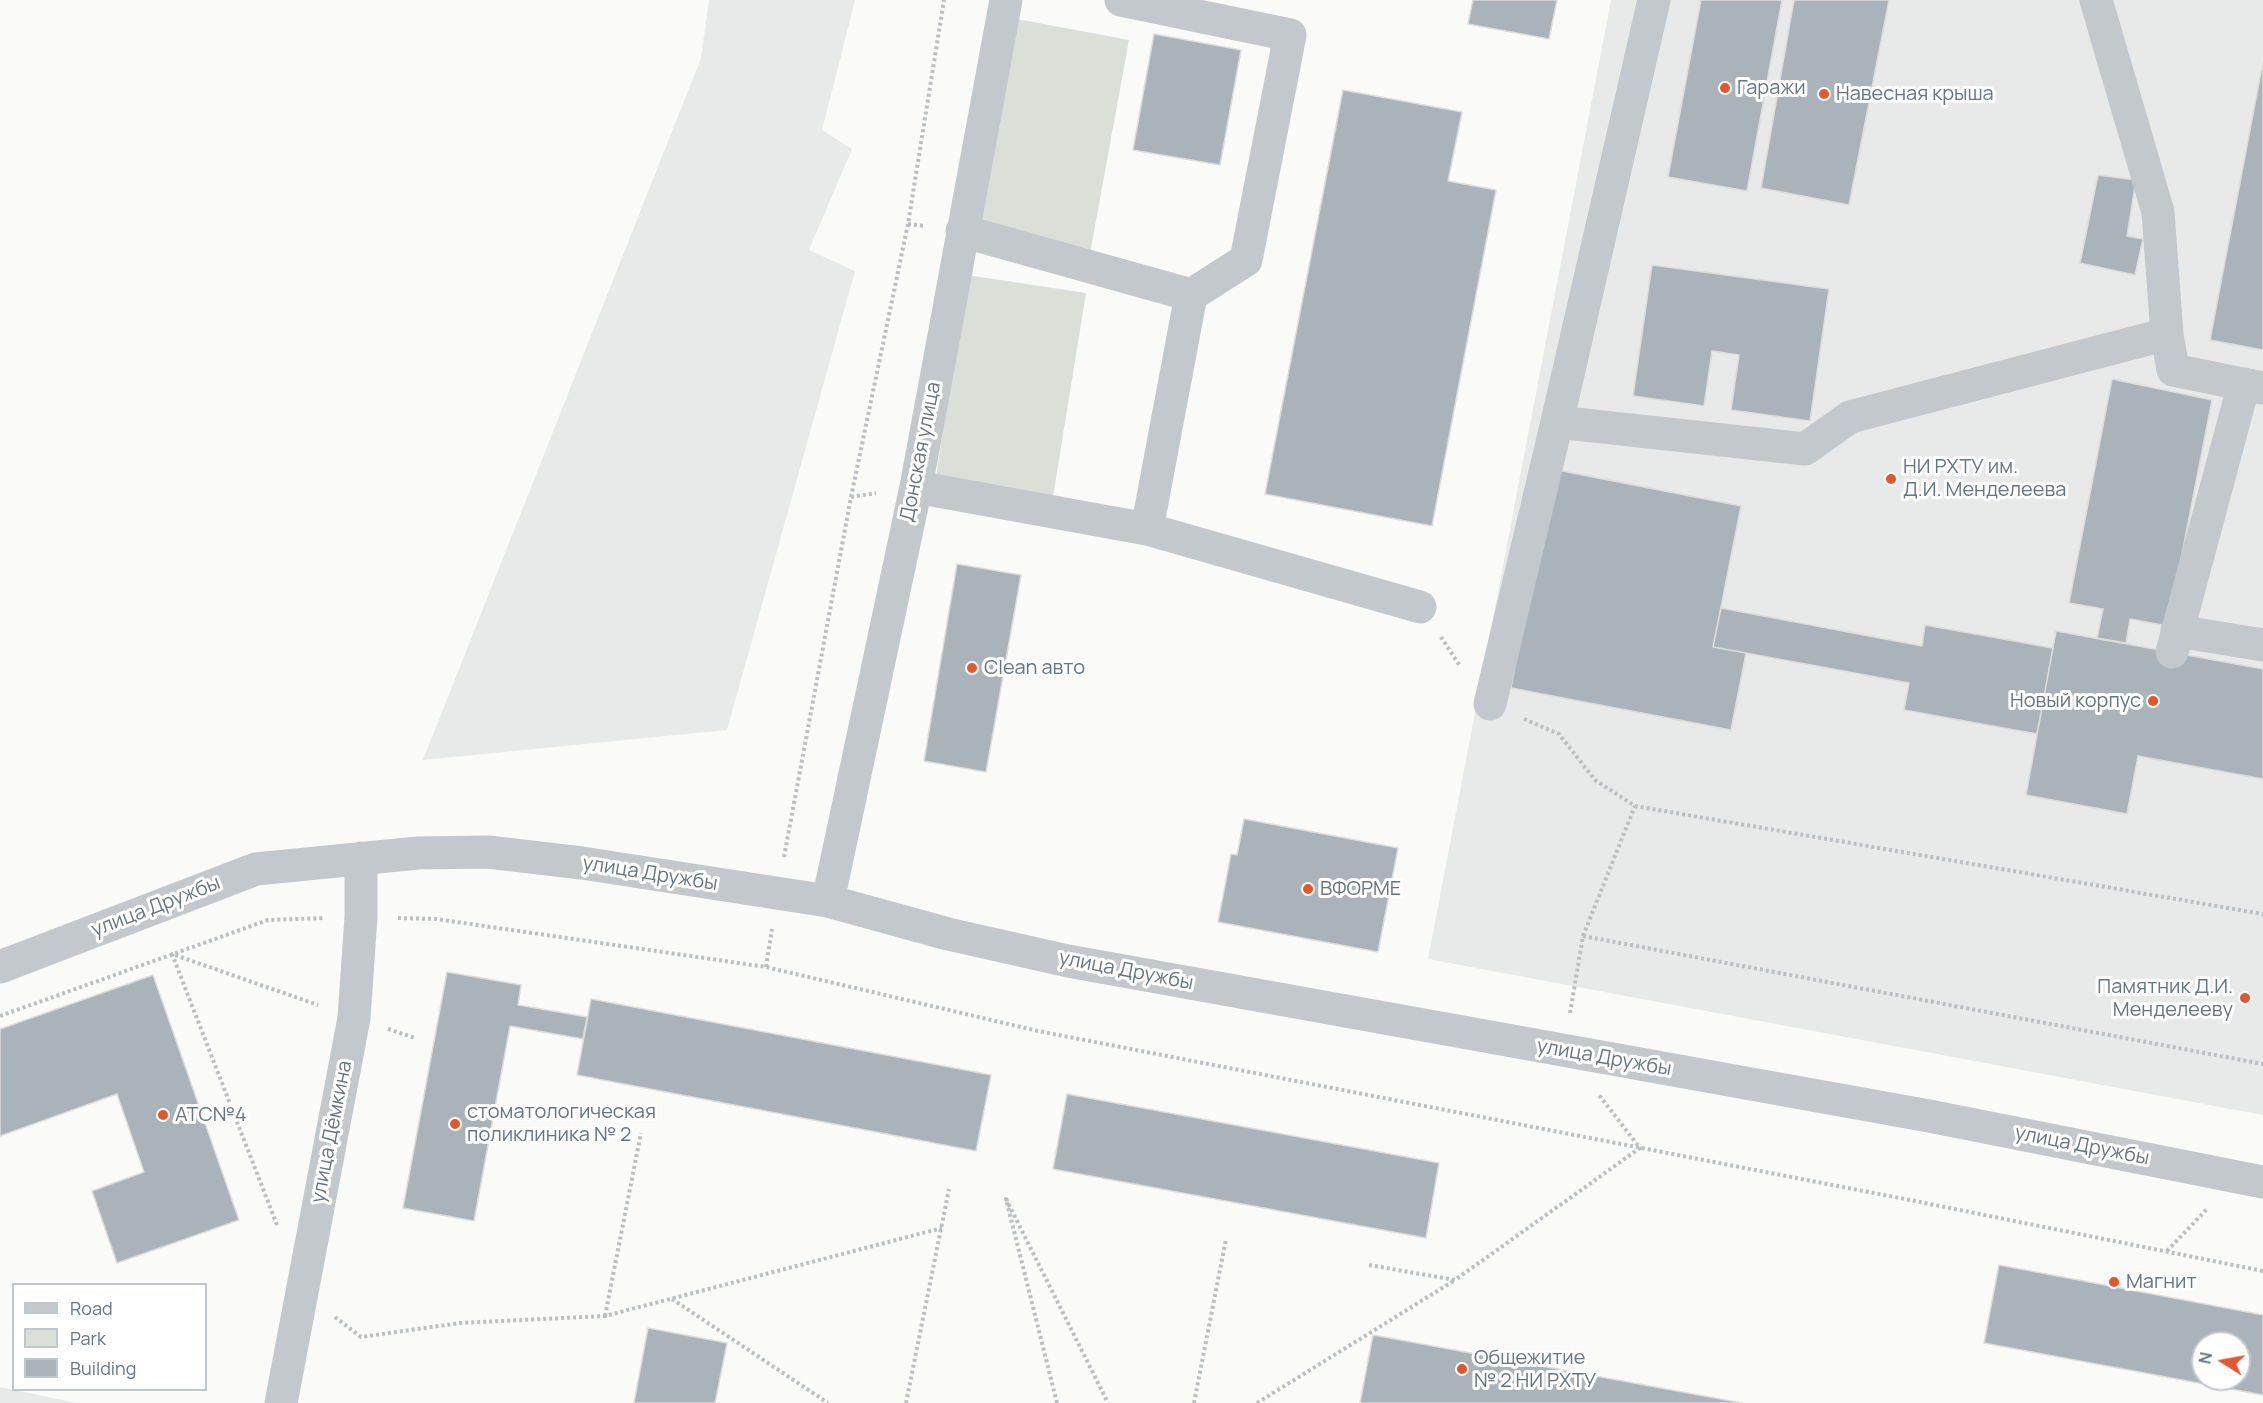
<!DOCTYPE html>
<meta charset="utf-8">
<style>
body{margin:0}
#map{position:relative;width:2263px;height:1403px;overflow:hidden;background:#fafaf8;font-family:Manrope,sans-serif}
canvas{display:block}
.legend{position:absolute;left:12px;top:1283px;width:195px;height:108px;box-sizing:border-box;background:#fff;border:2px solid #c1c8cd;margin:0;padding:8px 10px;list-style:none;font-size:18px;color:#657683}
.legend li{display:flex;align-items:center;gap:12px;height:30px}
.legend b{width:30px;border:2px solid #c1c8cd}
.north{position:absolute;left:2191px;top:1331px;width:60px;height:60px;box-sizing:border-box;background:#fff;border:2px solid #c1c8cd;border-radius:50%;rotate:281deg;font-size:16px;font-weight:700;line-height:24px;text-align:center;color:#657683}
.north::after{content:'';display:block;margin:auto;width:21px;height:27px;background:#e4572e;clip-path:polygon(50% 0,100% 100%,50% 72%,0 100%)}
</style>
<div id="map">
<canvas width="2263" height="1403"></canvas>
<ul class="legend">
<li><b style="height:8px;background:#c3c8cc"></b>Road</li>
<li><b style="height:16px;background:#dadfd7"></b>Park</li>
<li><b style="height:16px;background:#aab3b9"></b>Building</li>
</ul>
<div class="north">N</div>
</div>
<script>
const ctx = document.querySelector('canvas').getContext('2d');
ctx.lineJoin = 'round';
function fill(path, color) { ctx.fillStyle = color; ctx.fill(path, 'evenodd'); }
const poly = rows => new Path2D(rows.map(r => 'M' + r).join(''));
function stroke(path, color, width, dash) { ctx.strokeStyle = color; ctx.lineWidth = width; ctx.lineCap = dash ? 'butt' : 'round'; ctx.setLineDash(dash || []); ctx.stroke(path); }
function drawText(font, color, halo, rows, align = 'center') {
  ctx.font = font + ' Manrope,sans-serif'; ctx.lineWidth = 6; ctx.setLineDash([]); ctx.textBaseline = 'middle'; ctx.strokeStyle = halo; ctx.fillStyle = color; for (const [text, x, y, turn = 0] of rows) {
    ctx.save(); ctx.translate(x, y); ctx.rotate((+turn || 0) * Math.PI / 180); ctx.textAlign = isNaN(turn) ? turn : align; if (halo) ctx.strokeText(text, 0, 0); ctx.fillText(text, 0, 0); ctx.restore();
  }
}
fill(poly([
 [709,0,855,0,822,130,852,149,809,250,855,271,727,730,423,760,701,58],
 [1611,0,2263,0,2263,1115,1428,959],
 [0,1387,77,1403,0,1403]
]), '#e8e9e9');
fill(poly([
 [1011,18,1129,40,1089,259,971,237],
 [967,275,1086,293,1050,515,933,496]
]), '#dadfd7');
const building = poly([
 [1473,0,1557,0,1549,39,1468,24,1473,0],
 [1701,0,1782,0,1747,191,1668,177,1701,0],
 [1794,0,1889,0,1849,205,1761,188,1794,0],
 [1154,34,1241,50,1220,165,1133,150,1154,34],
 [2263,62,2263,350,2210,340,2263,62],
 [1343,90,1462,112,1448,181,1496,190,1432,526,1265,494,1343,90],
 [2098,175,2136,180,2127,236,2143,239,2135,275,2080,263,2098,175],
 [1652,265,1829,289,1810,421,1731,410,1739,355,1712,351,1704,406,1633,396,1652,265],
 [2112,379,2212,400,2168,626,2130,619,2126,643,2097,638,2103,609,2069,603,2112,379],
 [1552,469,1741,506,1713,647,1746,653,1731,730,1511,688,1552,469],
 [957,564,1021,575,986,772,924,761,957,564],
 [1721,608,1922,646,1925,625,2053,648,2037,734,1904,710,1909,683,1713,647,1721,608],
 [2056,631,2263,669,2263,779,2138,756,2127,814,2026,795,2056,631],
 [1244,819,1398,848,1378,952,1218,922,1231,854,1237,855,1244,819],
 [447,972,521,985,518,1005,587,1017,583,1039,510,1026,474,1221,403,1208,447,972],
 [153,975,239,1220,117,1263,92,1191,144,1172,117,1094,0,1136,0,1029,153,975],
 [591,999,991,1075,976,1151,577,1075,591,999],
 [1067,1094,1439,1163,1426,1238,1053,1169,1067,1094],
 [1999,1265,2263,1315,2263,1395,1984,1343,1999,1265],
 [2203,1343,2239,1343,2239,1379,2203,1379,2203,1343],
 [648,1328,727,1343,715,1403,634,1403,648,1328],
 [1373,1335,1742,1403,1360,1403,1373,1335]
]);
fill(building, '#aab3b9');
stroke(building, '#dcdcda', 1.5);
stroke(poly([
 [908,224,926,226],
 [851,497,876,493],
 [1441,637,1460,666],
 [1524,719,1559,734,1595,780,1635,806,2263,914],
 [784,857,851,497,908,224,944,0],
 [398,918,436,919,766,967,1038,1031,1915,1201,2263,1271],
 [1583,936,2263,1064],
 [766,967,772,929],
 [1570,1013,1583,936,1635,806],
 [0,1016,268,920,324,918],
 [388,1029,415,1038],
 [277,1225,172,954,318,1005],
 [2167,1251,2207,1209],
 [1369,1265,1455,1280,1640,1148,1599,1095],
 [672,1299,828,1403],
 [605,1316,641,1133],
 [335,1317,361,1337,460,1323,605,1316,942,1228],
 [906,1403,949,1189],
 [1057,1403,1006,1199,1108,1403],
 [1194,1403,1226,1239],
 [1257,1403,1455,1280]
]), '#bbbfc2', 4, [3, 3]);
stroke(poly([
 [1121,0,1290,35,1246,260,1191,295,1147,529],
 [962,231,1191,295],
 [2167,334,2173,370,2263,388],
 [1557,422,1654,0],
 [916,487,1147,529,1420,607],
 [2177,631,2263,645],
 [2172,652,2244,384],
 [1490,704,1557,422,1805,449,1850,417,2167,334,2158,212,2096,0],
 [828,901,916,487,1006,0],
 [0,967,256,869,418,853,488,852,582,863,828,901,948,934,1068,961,1929,1116,2263,1182],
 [281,1403,354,1018,361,917,361,858]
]), '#c3c8cc', 33);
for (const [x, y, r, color] of [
 [1725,88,6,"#e4572e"],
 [1824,94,6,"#e4572e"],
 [1891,479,6,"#e4572e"],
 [972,668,6,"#e4572e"],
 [2153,701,6,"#e4572e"],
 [1308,889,6,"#e4572e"],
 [2245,998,6,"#e4572e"],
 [163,1115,6,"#e4572e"],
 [455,1124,6,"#e4572e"],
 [2114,1282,6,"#e4572e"],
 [1462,1369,6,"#e4572e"]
]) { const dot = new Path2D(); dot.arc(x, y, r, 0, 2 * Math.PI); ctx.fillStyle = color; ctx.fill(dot); stroke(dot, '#fff', 2); }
drawText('20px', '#657683', '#fff', [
 ["Гаражи",1737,88],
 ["Навесная крыша",1836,94],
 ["НИ РХТУ им.",1903,467],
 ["Д.И. Менделеева",1903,490],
 ["Сlean авто",984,668],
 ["Новый корпус",2141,701,"right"],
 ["ВФОРМЕ",1320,889],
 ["Памятник Д.И.",2233,987,"right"],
 ["Менделееву",2233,1010,"right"],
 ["стоматологическая",467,1112],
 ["поликлиника № 2",467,1135],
 ["АТС№4",175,1115],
 ["Магнит",2126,1282],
 ["Общежитие",1474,1358],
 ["№ 2 НИ РХТУ",1474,1381]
], 'left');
drawText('20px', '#657683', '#fff', [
 ["Донская улица",921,452,-79],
 ["улица Дружбы",650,874,9],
 ["улица Дружбы",156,907,-21],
 ["улица Дружбы",1126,971,11],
 ["улица Дружбы",1604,1058,10],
 ["улица Дёмкина",332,1132,-79],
 ["улица Дружбы",2082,1146,11]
]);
</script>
